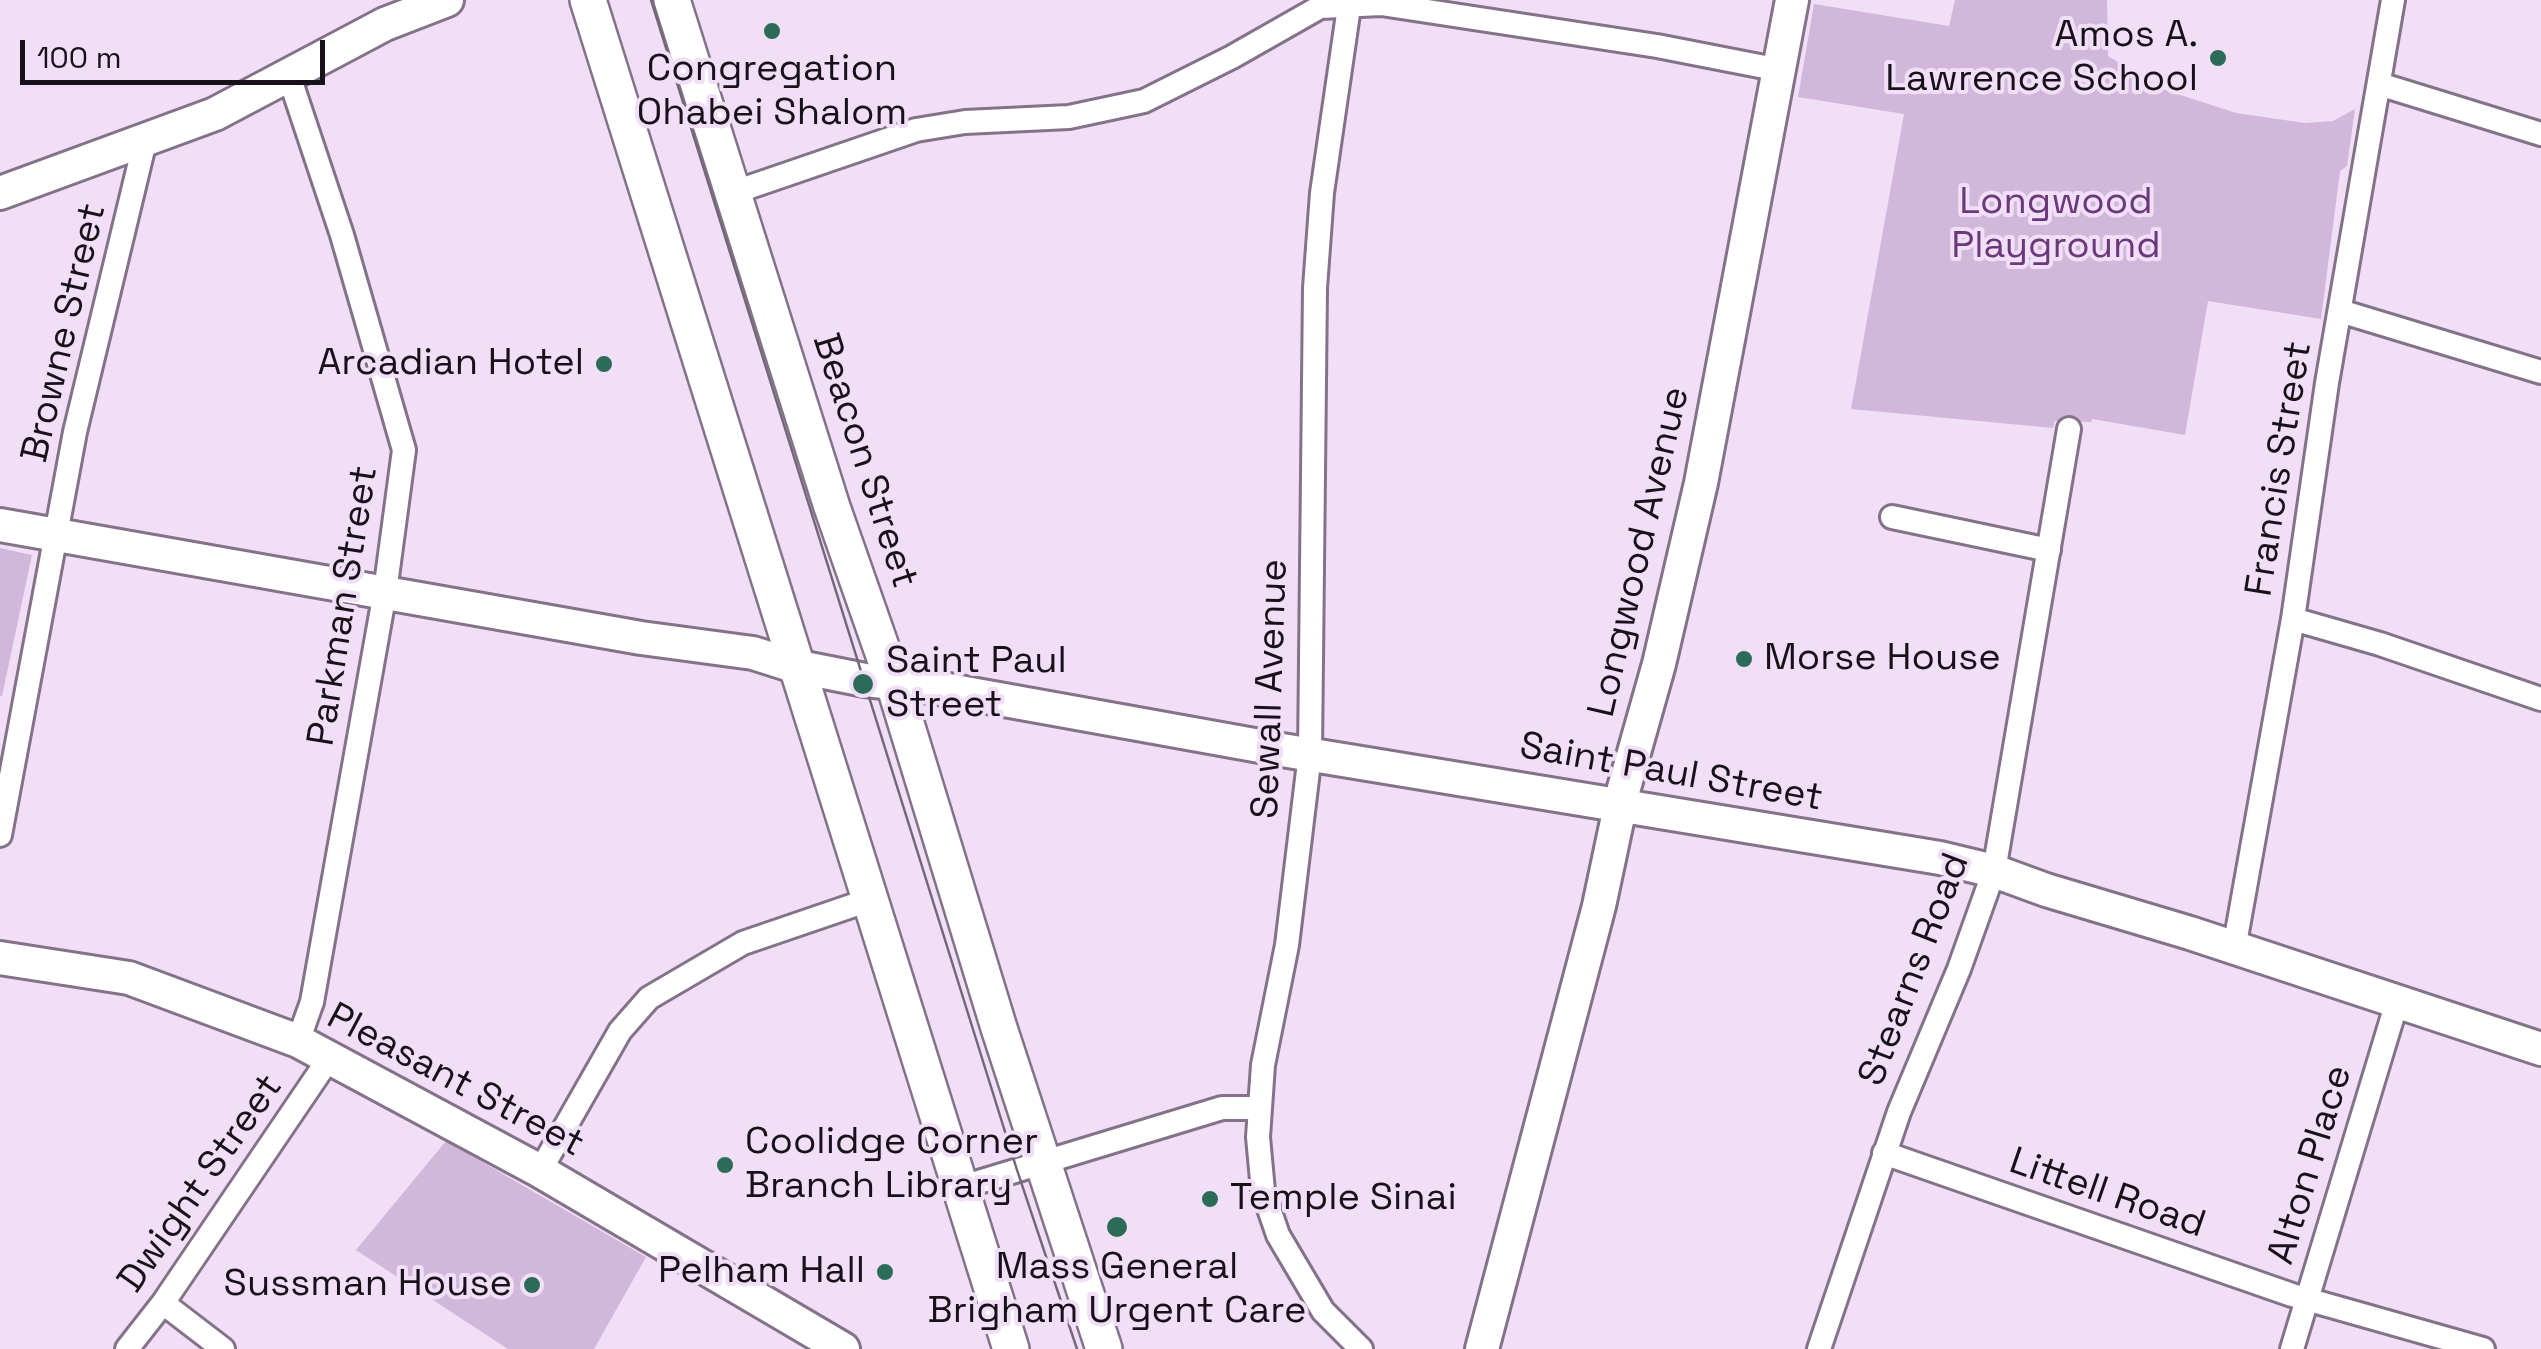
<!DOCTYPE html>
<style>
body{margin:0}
#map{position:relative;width:2541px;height:1349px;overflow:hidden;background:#f1dff7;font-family:"Space Grotesk",sans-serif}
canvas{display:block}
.scale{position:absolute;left:20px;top:40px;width:305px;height:45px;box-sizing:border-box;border:5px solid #18111a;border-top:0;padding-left:12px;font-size:30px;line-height:35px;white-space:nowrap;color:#18111a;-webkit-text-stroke:8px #f1dff7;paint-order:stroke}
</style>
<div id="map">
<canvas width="2541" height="1349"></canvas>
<div class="scale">100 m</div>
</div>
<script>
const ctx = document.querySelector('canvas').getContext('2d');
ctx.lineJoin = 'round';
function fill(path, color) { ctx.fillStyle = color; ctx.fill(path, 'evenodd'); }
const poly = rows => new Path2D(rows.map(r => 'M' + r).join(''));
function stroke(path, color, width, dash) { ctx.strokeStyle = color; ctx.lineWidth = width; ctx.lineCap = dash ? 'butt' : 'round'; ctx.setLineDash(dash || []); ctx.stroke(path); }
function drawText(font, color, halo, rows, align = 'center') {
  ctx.font = font + ' "Space Grotesk",sans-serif'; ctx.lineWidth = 8; ctx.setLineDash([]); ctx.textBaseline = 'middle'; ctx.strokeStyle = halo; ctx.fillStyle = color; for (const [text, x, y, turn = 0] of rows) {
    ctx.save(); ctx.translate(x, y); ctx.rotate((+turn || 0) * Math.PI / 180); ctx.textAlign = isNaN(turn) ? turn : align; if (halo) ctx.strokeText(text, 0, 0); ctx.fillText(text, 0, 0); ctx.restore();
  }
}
fill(poly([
 [1955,0,2107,0,2108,56,2162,89,2236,113,2305,123,2333,121,2355,109,2347,166,2340,171,2321,319,2208,301,2185,435,2092,419,2091,422,2055,421,2053,428,1851,409,1904,114,1798,97,1814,4,1949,26],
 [0,548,32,555,2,696,0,696],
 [446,1141,646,1257,594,1349,508,1349,356,1250]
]), '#d1b7da');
const street = poly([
 [1350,0,1322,193,1315,288,1310,754,1287,945,1263,1065,1258,1137,1263,1191,1278,1235,1323,1311,1361,1349],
 [288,73,342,235,404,450,385,592,326,923,312,1002,298,1041],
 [2379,84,2541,134],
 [732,193,916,130,965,122,1069,117,1144,101,1232,57,1320,7,1381,4,1657,46,1780,70],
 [2340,311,2541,372],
 [1892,517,2049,550],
 [2293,619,2380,644,2541,699],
 [0,835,75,432,145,141],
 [2234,949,2293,619,2327,383,2393,0],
 [1884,1153,2292,1295,2483,1349],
 [540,1171,620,1031,649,998,743,943,869,900],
 [959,1188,1222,1108,1259,1108],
 [163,1303,223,1349],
 [127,1349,163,1303,330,1057],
 [1819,1349,1899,1112,1959,969,1994,871,2069,429],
 [2292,1349,2397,1002]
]);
const secondary = poly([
 [0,193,215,114,385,24,447,0],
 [0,525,641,638,753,653,794,666,865,680,932,687,1282,750,1940,858,1994,871,2046,890,2190,933,2541,1049],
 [0,958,129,978,298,1041,540,1171,843,1349],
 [1482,1349,1599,906,1624,788,1659,664,1701,483,1792,0]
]);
const primary = poly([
 [588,0,1011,1349],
 [672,0,832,507,894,684,999,1028,1104,1349]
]);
stroke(street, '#837288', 28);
stroke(secondary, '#837288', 38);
stroke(primary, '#837288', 40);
stroke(street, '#fff', 22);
stroke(secondary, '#fff', 32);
stroke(primary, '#fff', 35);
stroke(poly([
 [651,0,1017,1170,1077,1349]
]), '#736777', 2.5);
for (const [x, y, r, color] of [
 [772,31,10,"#2c6b57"],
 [2218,58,10,"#2c6b57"],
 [604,364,10,"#2c6b57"],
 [1744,659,10,"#2c6b57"],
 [863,684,12,"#2c6b57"],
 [725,1165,10,"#2c6b57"],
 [1210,1199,10,"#2c6b57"],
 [1117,1227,12,"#2c6b57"],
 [885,1272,10,"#2c6b57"],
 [532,1285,10,"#2c6b57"]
]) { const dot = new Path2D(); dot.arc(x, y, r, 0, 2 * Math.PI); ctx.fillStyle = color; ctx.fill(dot); stroke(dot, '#f1dff7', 4); }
drawText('38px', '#18111a', '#f1dff7', [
 ["Amos A.",2198,36],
 ["Lawrence School",2198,80],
 ["Congregation",772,70,"center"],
 ["Ohabei Shalom",772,114,"center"],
 ["Arcadian Hotel",584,364],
 ["Morse House",1764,659,"left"],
 ["Saint Paul",886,662,"left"],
 ["Street",886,706,"left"],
 ["Coolidge Corner",745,1143,"left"],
 ["Branch Library",745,1187,"left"],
 ["Temple Sinai",1230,1199,"left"],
 ["Mass General",1117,1268,"center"],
 ["Brigham Urgent Care",1117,1312,"center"],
 ["Pelham Hall",865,1272],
 ["Sussman House",512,1285]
], 'right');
drawText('38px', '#6b397a', '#f1dff7', [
 ["Longwood",2056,203],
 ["Playground",2056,247]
]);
drawText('38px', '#18111a', '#f1dff7', [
 ["Browne Street",65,333,-77],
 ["Beacon Street",864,461,72],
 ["Francis Street",2280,469,-81],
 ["Longwood Avenue",1640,552,-77],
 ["Parkman Street",344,606,-81],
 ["Sewall Avenue",1271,689,-88],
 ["Saint Paul Street",1671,773,10],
 ["Stearns Road",1915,970,-69],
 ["Pleasant Street",455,1081,28],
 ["Alton Place",2311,1165,-73],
 ["Dwight Street",201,1184,-55],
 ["Littell Road",2107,1194,19]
]);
</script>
